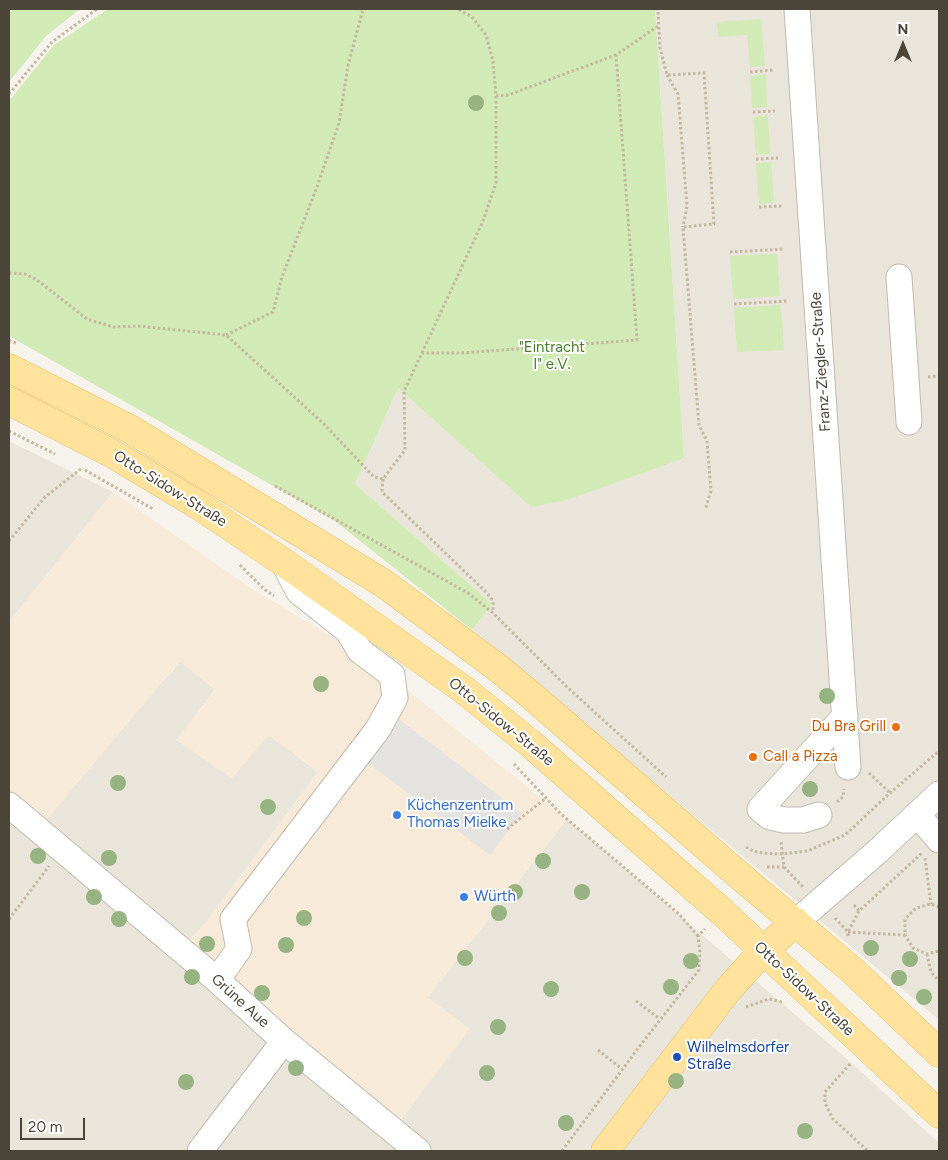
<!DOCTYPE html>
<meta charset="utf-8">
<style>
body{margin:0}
#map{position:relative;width:948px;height:1160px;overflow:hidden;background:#f6f3ec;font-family:Figtree,sans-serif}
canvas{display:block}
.frame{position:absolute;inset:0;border:10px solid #4b4439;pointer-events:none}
.north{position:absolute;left:878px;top:20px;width:50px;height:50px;-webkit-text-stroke:4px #fff;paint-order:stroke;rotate:0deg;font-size:14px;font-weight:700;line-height:20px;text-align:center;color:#4b4439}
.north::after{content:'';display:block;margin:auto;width:18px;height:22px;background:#4b4439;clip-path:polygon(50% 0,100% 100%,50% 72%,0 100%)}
.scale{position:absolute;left:20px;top:1118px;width:65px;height:22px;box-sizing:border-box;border:2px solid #4b4439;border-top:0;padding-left:6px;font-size:15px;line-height:18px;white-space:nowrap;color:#4b4439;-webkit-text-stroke:4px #fff;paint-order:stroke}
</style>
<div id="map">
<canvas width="948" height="1160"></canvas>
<div class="frame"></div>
<div class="north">N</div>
<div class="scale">20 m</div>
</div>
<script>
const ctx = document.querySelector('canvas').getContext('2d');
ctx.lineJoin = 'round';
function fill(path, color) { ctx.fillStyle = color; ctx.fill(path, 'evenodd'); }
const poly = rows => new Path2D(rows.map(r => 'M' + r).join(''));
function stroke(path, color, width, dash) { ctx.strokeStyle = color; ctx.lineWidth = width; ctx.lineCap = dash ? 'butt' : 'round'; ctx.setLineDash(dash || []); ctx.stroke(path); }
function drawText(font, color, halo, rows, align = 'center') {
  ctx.font = font + ' Figtree,sans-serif'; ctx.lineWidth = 4; ctx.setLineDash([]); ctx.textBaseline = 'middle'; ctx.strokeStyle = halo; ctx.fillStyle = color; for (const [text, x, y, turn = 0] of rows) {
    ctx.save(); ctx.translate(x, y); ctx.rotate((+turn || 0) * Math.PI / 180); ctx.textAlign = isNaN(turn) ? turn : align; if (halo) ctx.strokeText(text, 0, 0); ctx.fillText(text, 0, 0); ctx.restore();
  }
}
fill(poly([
 [655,9,939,9,939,1020,472,630,492,604,355,484,398,388,531,507,684,458],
 [9,441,113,492,9,622],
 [180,661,215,689,177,740,269,735,318,772,206,922,181,950,393,1131,426,1086,428,997,567,819,855,1066,939,1143,939,1151,9,1151,9,805,171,673]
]), '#eae5da');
fill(poly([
 [113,492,249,587,369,659,567,819,428,997,470,1029,392,1131,181,950,206,922,318,772,269,735,232,778,176,740,215,690,180,661,38,830,9,805,9,622]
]), '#f7ead8');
fill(poly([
 [9,9,80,9,46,36,9,82],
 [108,9,655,9,684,458,567,500,531,507,398,388,355,484,492,604,472,630,335,521,9,336,9,101,54,45],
 [761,19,765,66,750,67,747,35,718,37,717,22],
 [766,75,767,107,752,108,750,76],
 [768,115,770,154,756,155,753,117],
 [771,162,774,203,759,204,756,163],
 [777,254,780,296,733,299,730,256],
 [781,305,784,350,737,352,734,308]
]), '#d2eab5');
fill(poly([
 [388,711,522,813,490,855,356,754]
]), '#e5e3e0');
const minor = poly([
 [797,9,848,767],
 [899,277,909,422],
 [9,805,217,980,284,1041,418,1151],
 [917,814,939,840],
 [819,815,803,820,784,820,770,817,760,809,845,716],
 [796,922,878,851,939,794],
 [217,980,239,949,233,919,378,729,395,698,392,675,360,651,348,631,299,592,283,562],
 [200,1151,284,1041]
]);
const major = poly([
 [9,368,130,429,383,583,498,668,533,697,747,882,853,971,939,1053],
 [9,401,113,454,198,505,283,562,464,690,531,744,721,911,939,1114],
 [605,1151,727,991,763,951,796,922]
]);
stroke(minor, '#c2bbae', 27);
stroke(major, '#e6c16a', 29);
stroke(poly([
 [658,12,660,48,667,75,704,73,714,224,683,227,699,425,707,441,711,491,705,510],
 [750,72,773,70],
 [667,75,678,94,687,206,683,227],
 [9,94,52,42,97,9],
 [496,96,508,95,616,55],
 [753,112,775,111],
 [756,159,778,158],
 [759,207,782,206],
 [730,252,784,249],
 [9,273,25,274,37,280,87,319,113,327,138,326,226,335,324,424,374,477,383,479,405,450,404,391,422,353,462,353,637,340,616,55,658,26],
 [734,304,788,301],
 [226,335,273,312,282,277,317,187,339,123,348,66,363,9],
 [9,340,18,344],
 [422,353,483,221,496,183,496,96,493,61,486,35,471,16,457,9],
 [928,377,939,376],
 [9,431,55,454],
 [85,470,153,509],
 [383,479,382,492,487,593,493,601,493,612],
 [275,486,468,593,493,613,567,687,666,777],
 [9,541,45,497,82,468],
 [240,565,264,589,274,596],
 [514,764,561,814,679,914,698,936],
 [869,773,890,793],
 [837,802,843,797,844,789],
 [507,829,546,798],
 [781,842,784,867,803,887],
 [746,847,753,851,762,853,782,854,807,851,845,835,890,793,939,751],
 [925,858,931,904],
 [767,867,784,867],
 [854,905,859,911],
 [939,907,931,904,916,908,905,919,905,935,913,948,927,954,939,951],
 [835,918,848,932],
 [9,919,49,866],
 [848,932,905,935],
 [848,936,848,932,859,911,922,853],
 [927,954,931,972,939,981],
 [636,1001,660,1019],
 [746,1007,769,999,782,1002],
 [598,1050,622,1069],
 [850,1064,825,1092,825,1103,833,1119,868,1151],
 [562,1151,636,1051,699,970,700,952,698,936,705,929]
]), '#c4b79f', 3, [2.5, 2.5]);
stroke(minor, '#fff', 25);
stroke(major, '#ffe39c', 28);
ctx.fillStyle = '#97b381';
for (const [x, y] of [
 [476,103],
 [321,684],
 [827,696],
 [118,783],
 [810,789],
 [268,807],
 [38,856],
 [109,858],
 [543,861],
 [515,892],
 [582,892],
 [94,897],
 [499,913],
 [304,918],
 [119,919],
 [207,944],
 [286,945],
 [871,948],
 [465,958],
 [910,959],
 [691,961],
 [192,977],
 [899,978],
 [671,987],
 [551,989],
 [262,993],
 [924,997],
 [498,1027],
 [296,1068],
 [487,1073],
 [676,1081],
 [186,1082],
 [566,1123],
 [805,1131]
]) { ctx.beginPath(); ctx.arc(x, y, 8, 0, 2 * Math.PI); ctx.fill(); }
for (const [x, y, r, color] of [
 [896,727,5,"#e8710a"],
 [753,757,5,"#e8710a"],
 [397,815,5,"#3f7fe0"],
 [464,897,5,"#3f7fe0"],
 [677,1057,5,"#1a4fb4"]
]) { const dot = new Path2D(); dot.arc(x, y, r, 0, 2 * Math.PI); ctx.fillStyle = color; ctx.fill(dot); stroke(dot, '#fff', 2); }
drawText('15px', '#4a7f2a', '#fff', [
 ["\"Eintracht",552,348],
 ["I\" e.V.",552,365]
]);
drawText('15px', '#4b4439', '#fff', [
 ["Franz-Ziegler-Straße",821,362,-94],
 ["Otto-Sidow-Straße",170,489,32],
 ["Otto-Sidow-Straße",501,722,39],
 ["Otto-Sidow-Straße",804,989,43],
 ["Grüne Aue",240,1001,42]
]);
drawText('15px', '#c56008', '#fff', [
 ["Du Bra Grill",886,727],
 ["Call a Pizza",763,757,"left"]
], 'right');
drawText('15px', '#366cbe', '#fff', [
 ["Küchenzentrum",407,806],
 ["Thomas Mielke",407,823],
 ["Würth",474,897]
], 'left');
drawText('15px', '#164399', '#fff', [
 ["Wilhelmsdorfer",687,1048],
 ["Straße",687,1065]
], 'left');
</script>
